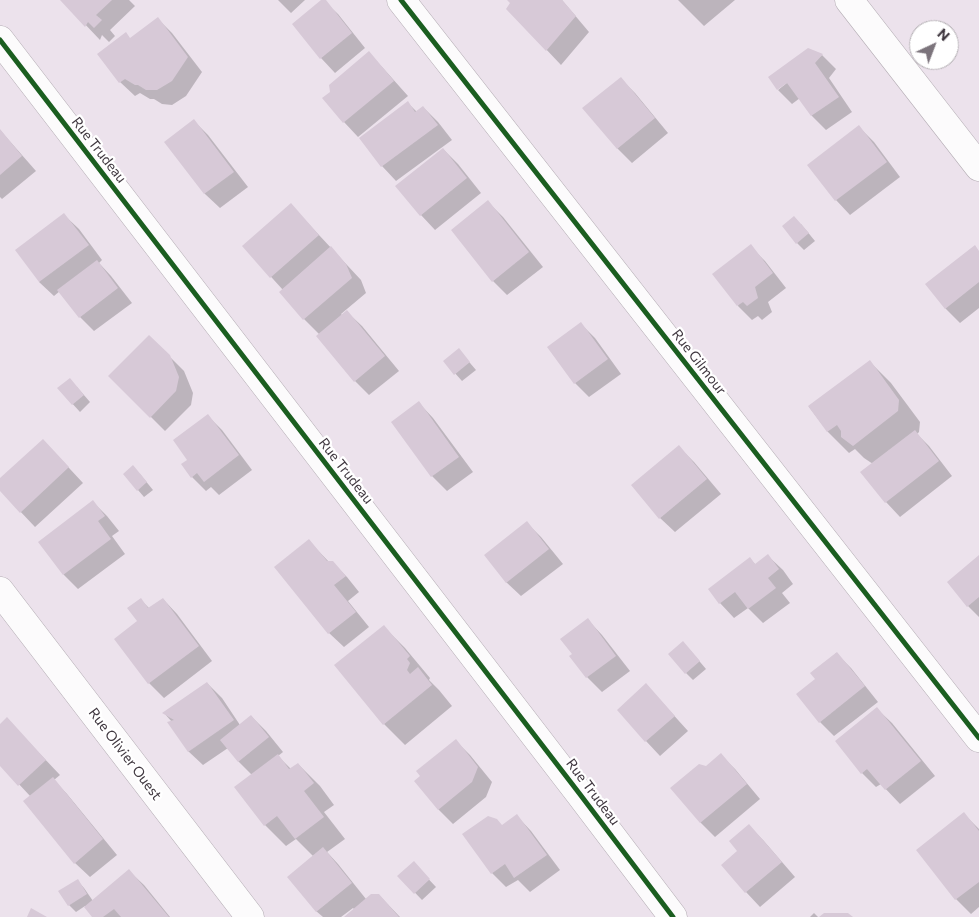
<!DOCTYPE html>
<style>
body{margin:0}
#map{position:relative;width:979px;height:917px;overflow:hidden;background:#ece2ec;font-family:Commissioner,sans-serif}
canvas{display:block}
.north{position:absolute;left:909px;top:20px;width:50px;height:50px;box-sizing:border-box;background:#fff;border:1px solid #b3afb3;border-radius:50%;rotate:43deg;font-size:14px;font-weight:700;line-height:20px;text-align:center;color:#403840}
.north::after{content:'';display:block;margin:auto;width:18px;height:22px;background:#7c747c;clip-path:polygon(50% 0,100% 100%,50% 72%,0 100%)}
</style>
<div id="map">
<canvas width="979" height="917"></canvas>
<div class="north">N</div>
</div>
<script>
const ctx = document.querySelector('canvas').getContext('2d');
ctx.lineJoin = 'round';
function fill(path, color) { ctx.fillStyle = color; ctx.fill(path, 'evenodd'); }
const poly = rows => new Path2D(rows.map(r => 'M' + r).join(''));
function stroke(path, color, width, dash) { ctx.strokeStyle = color; ctx.lineWidth = width; ctx.lineCap = dash ? 'butt' : 'round'; ctx.setLineDash(dash || []); ctx.stroke(path); }
function drawText(font, color, halo, rows, align = 'center') {
  ctx.font = font + ' Commissioner,sans-serif'; ctx.lineWidth = 4.5; ctx.setLineDash([]); ctx.textBaseline = 'middle'; ctx.strokeStyle = halo; ctx.fillStyle = color; for (const [text, x, y, turn = 0] of rows) {
    ctx.save(); ctx.translate(x, y); ctx.rotate((+turn || 0) * Math.PI / 180); ctx.textAlign = isNaN(turn) ? turn : align; if (halo) ctx.strokeText(text, 0, 0); ctx.fillText(text, 0, 0); ctx.restore();
  }
}
fill(poly([
 [62,0,129,0,135,6,110,30,115,36,109,42,102,35,100,40],
 [278,0,305,0,291,13],
 [323,0,338,14,365,48,335,73,321,58],
 [509,0,562,0,589,32,561,65,508,9,511,3],
 [678,0,735,0,704,26],
 [158,19,172,33,202,72,186,96,172,105,162,104,154,99,150,99,140,93,135,96,120,82],
 [369,53,383,68,408,96,358,137,344,122,324,98,332,92],
 [822,55,836,69,829,78,852,112,826,130,812,116,800,98,792,104,778,90],
 [620,78,635,93,668,133,632,163,617,148],
 [408,103,417,112,423,107,438,122,452,140,396,181,382,166],
 [194,121,208,135,248,187,220,208,205,194,166,142],
 [859,127,874,142,900,177,850,215,836,200],
 [0,130,36,171,2,199,0,197],
 [443,149,458,164,481,193,435,230,421,215],
 [488,202,503,217,543,267,507,295,493,281],
 [291,205,361,280,366,293,341,314,343,316,347,312,362,326,399,371,369,395,355,381,320,335,304,319,283,290,244,247],
 [64,215,79,229,102,260,99,263,111,276,132,303,94,331,80,317,60,291,54,296,39,282],
 [801,224,815,241,804,250,797,243],
 [750,246,765,261,786,288,768,302,772,312,762,320,758,316,752,320,738,306],
 [979,251,979,308,960,323,946,309,927,285],
 [580,323,595,338,621,374,589,397,575,383],
 [149,336,184,371,193,393,191,405,165,431,110,376],
 [459,350,476,370,462,381,445,362],
 [870,362,891,383,920,422,919,432,917,434,929,446,952,476,900,517,886,502,873,464,864,458,855,449,849,453,828,432,809,407],
 [77,387,90,402,80,412,59,389],
 [419,403,433,418,473,472,447,491,432,476,393,422],
 [208,416,222,430,252,470,219,495,211,487,206,491,192,477,189,460],
 [679,447,694,462,721,494,675,532,660,518],
 [57,455,83,483,35,527,0,490,0,480],
 [140,474,153,490,144,497,138,490],
 [93,502,107,516,119,531,112,536,125,554,78,589,64,575,40,542],
 [527,523,541,537,563,564,521,596,506,582],
 [309,541,329,562,332,562,347,577,359,592,348,601,369,627,344,647,329,633,276,567],
 [768,556,783,570,793,584,782,593,790,603,763,623,748,608,734,618,720,603,710,590,750,559,756,565],
 [979,557,979,617,968,606,949,582],
 [163,599,177,614,212,661,164,698,149,683,116,639,139,621,141,600,150,609],
 [588,620,602,635,630,671,602,692,587,677,571,656,573,654],
 [384,627,405,648,430,678,429,680,439,690,452,706,405,745,384,724],
 [690,650,706,669,693,680,686,673],
 [836,653,851,668,878,702,834,736,820,722,817,679],
 [207,683,222,698,240,725,251,716,266,731,283,752,278,756,291,769,298,764,320,786,334,805,324,812,345,839,327,852,338,864,366,899,379,895,400,917,345,917,354,909,353,908,341,917,323,917,316,911,314,857,296,839,286,846,265,825,252,775,238,761,228,748,203,765,188,751,172,722,164,713],
 [660,700,688,731,660,756,646,741,619,710],
 [877,709,892,723,935,776,900,804,881,784,876,787,862,773],
 [7,719,60,775,54,780,67,794,117,855,90,877,75,863,31,797,0,764,0,725],
 [456,741,470,755,492,782,486,797,453,824,438,809],
 [721,755,735,769,760,799,715,837,700,822,706,767],
 [964,814,979,829,979,907,971,914,956,899,917,850],
 [517,816,531,831,560,870,530,892,518,880,506,887,492,873,503,826],
 [749,826,763,840,795,877,760,907,746,892,739,851],
 [420,870,436,887,422,900,399,876],
 [129,871,144,885,170,917,94,917,85,906,76,912,69,905,77,880,84,888,93,901],
 [814,913,818,917,810,917]
]), '#0003');
fill(poly([
 [60,0,112,0,96,15,102,20,94,28,88,22,85,27],
 [321,0,326,0,352,33,320,59,292,24],
 [507,0,562,0,576,16,546,51,506,9,510,3],
 [158,17,188,57,172,81,157,90,146,90,138,85,135,85,125,79,119,83,97,54,126,32,130,38],
 [808,48,823,54,815,63,839,97,811,116,787,83,777,90,768,77],
 [369,51,394,81,343,123,322,98,330,92,329,85],
 [621,77,655,118,617,149,582,108],
 [408,101,415,112,423,106,438,125,381,167,359,138],
 [194,119,234,172,204,194,164,142],
 [859,125,887,162,835,201,807,165],
 [0,129,22,156,0,175],
 [443,148,467,178,420,216,395,186],
 [488,200,529,252,492,282,451,230],
 [291,203,319,235,270,278,242,246],
 [64,213,89,245,39,282,15,250],
 [794,216,809,233,796,244,782,226],
 [751,244,773,273,755,287,758,298,747,306,743,302,737,306,712,274],
 [975,245,979,251,979,282,945,309,925,284],
 [331,246,346,264,352,278,303,320,279,292],
 [97,260,118,288,79,318,57,290],
 [347,310,385,356,354,382,316,336],
 [581,322,608,359,574,384,547,347],
 [149,335,170,355,179,377,176,391,150,418,108,376],
 [459,348,470,362,454,375,443,361],
 [870,360,899,400,898,411,853,446,841,437,841,431,837,425,827,432,808,406],
 [70,378,84,395,72,405,57,388],
 [419,401,459,457,431,477,391,422],
 [208,414,239,455,204,482,197,473,191,478,181,464,187,460,173,440],
 [915,430,939,461,885,503,860,472],
 [43,439,69,467,20,513,0,491,0,478],
 [679,445,707,479,659,519,631,485],
 [133,465,147,482,137,491,123,474],
 [93,500,105,516,98,521,111,539,63,575,38,542],
 [527,521,549,549,506,583,484,555],
 [309,539,327,561,333,561,346,576,334,585,356,612,328,634,274,567],
 [768,554,779,569,768,578,776,588,748,609,735,592,719,604,708,589,750,557,755,564],
 [979,555,979,597,967,607,947,582],
 [141,598,148,608,163,598,199,646,148,684,114,639,137,621,127,608],
 [588,618,616,656,586,678,569,656,572,654,560,639],
 [384,625,410,656,407,659,410,663,407,670,410,674,418,667,432,685,383,725,334,665],
 [683,641,700,661,685,674,668,654],
 [837,652,865,686,819,723,796,694,815,679,810,673],
 [207,682,234,720,188,752,167,722,174,720,162,713],
 [646,683,675,716,645,742,617,710],
 [877,707,921,761,885,790,867,769,861,774,835,741],
 [251,715,269,737,238,762,220,740],
 [7,717,46,760,18,786,0,766,0,724],
 [456,739,478,767,472,782,438,810,414,781,420,776,416,771],
 [721,753,747,784,700,823,670,788,699,764,706,766],
 [278,754,289,769,298,763,314,783,304,791,324,817,295,839,277,816,264,826,234,787],
 [53,777,103,839,74,864,23,801],
 [964,812,979,831,979,882,955,900,916,850],
 [517,814,547,855,514,878,505,864,491,874,462,834,488,816,497,819,502,825],
 [749,824,782,862,745,893,721,865,737,851,729,841],
 [323,847,352,883,316,912,287,877],
 [414,861,430,879,414,894,397,876],
 [129,869,169,917,121,917,114,909,103,917,92,917,84,907],
 [78,879,87,894,68,906,58,891],
 [371,894,379,894,399,917,344,917],
 [31,908,47,917,27,917],
 [824,913,848,913,853,917,819,917]
]), '#d7c9d7');
const minor = poly([
 [401,0,979,738],
 [849,0,979,167],
 [0,40,579,793,673,917],
 [0,591,250,917]
]);
stroke(minor, '#b2abb2', 29);
stroke(minor, '#fcfbfc', 28);
stroke(poly([
 [401,0,979,738],
 [0,40,579,793,673,917]
]), '#1b5e20', 5);
drawText('14px', '#403840', '#fff', [
 ["Rue Trudeau",99,150,52],
 ["Rue Gilmour",699,362,52],
 ["Rue Trudeau",346,471,52],
 ["Rue Olivier Ouest",125,754,53],
 ["Rue Trudeau",593,792,53]
]);
</script>
